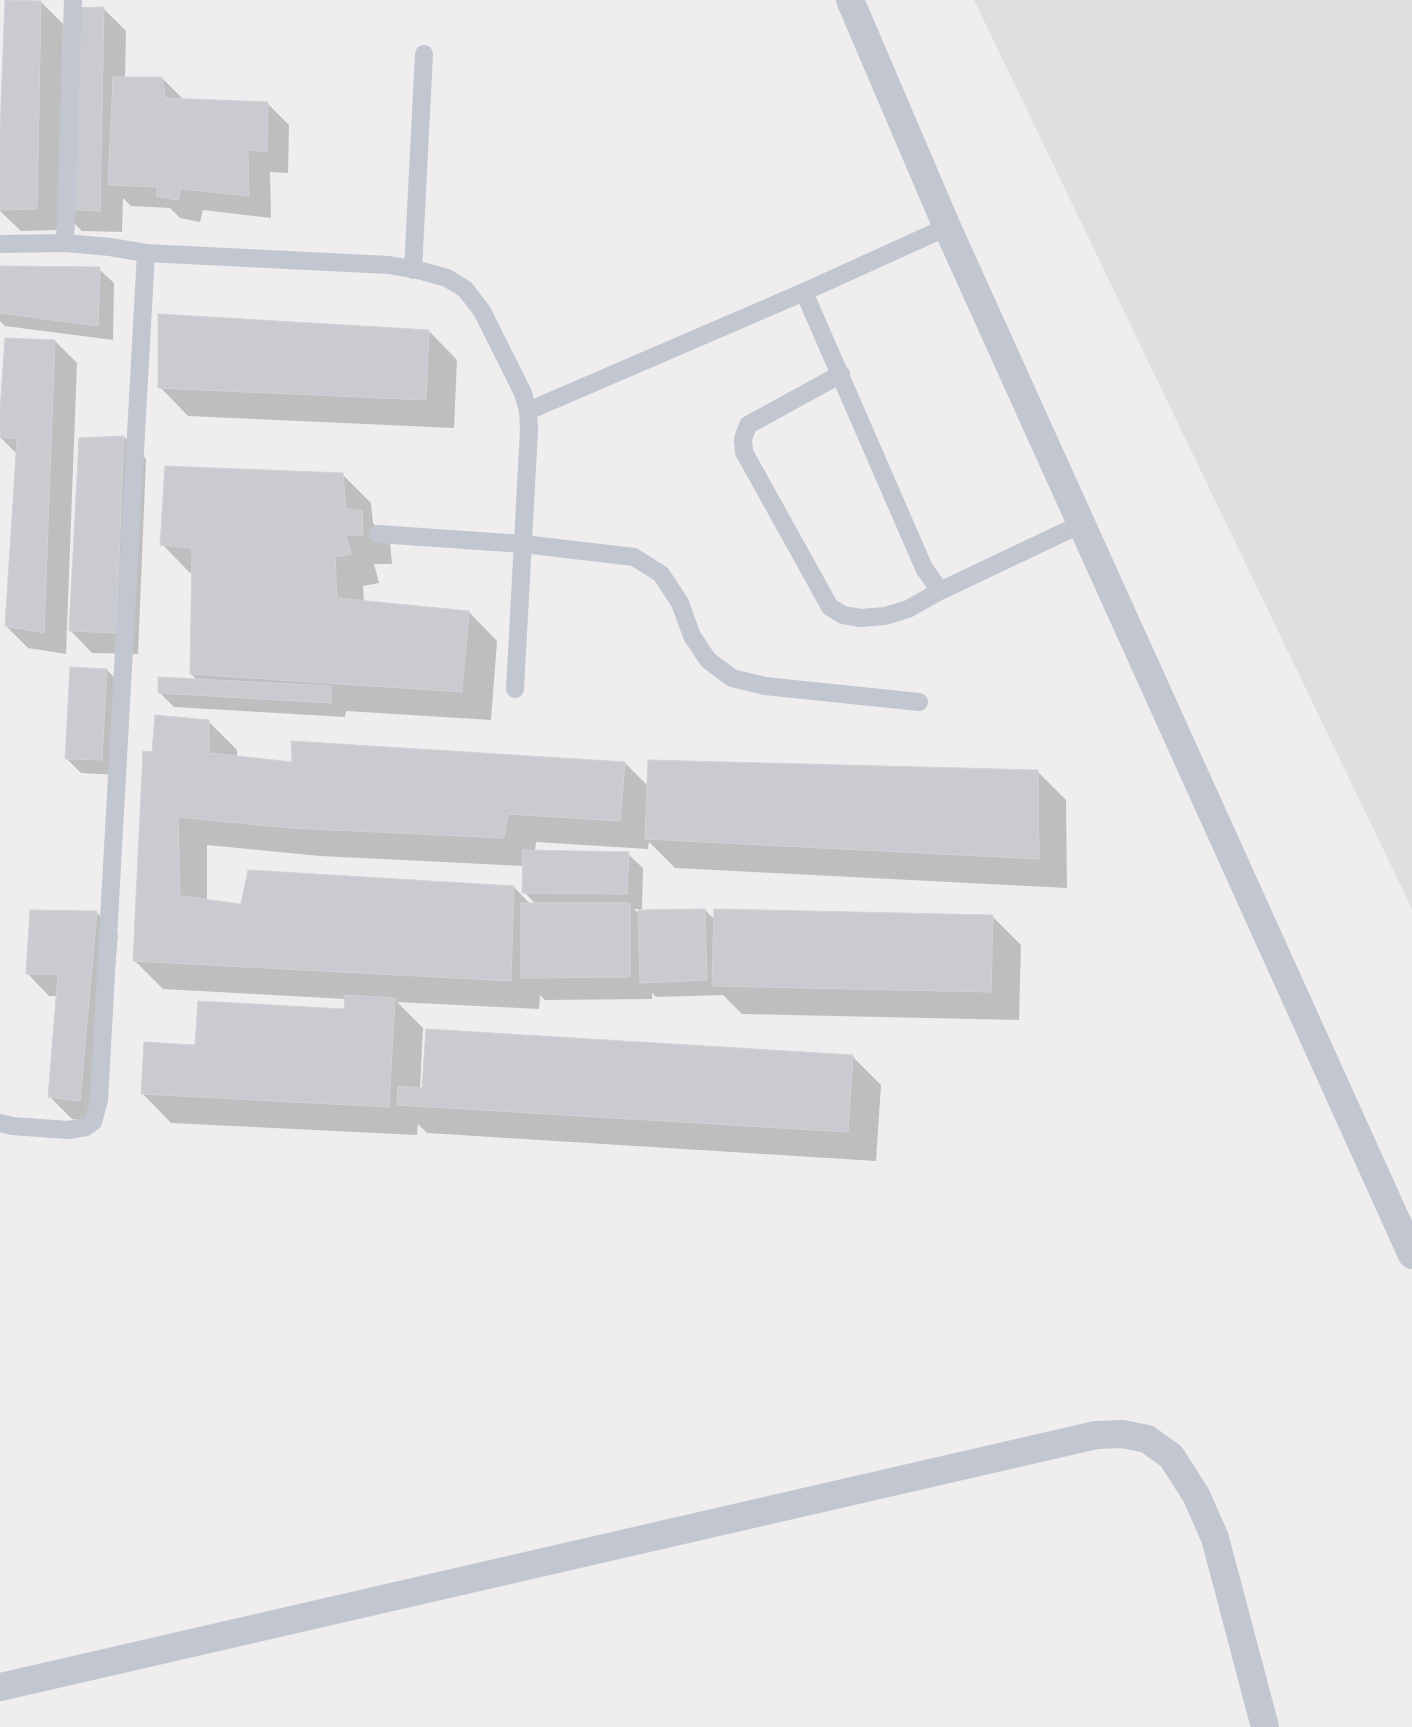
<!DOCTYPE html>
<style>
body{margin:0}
canvas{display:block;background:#efeded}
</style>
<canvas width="1412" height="1727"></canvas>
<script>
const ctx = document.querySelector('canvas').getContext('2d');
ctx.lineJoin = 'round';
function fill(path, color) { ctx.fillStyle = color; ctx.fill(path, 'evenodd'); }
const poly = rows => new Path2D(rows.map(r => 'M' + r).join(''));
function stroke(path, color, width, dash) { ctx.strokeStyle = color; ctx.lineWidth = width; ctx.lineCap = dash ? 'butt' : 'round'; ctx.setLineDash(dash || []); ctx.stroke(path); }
fill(poly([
 [974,0,1412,0,1412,909]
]), '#e0dede');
fill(poly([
 [41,2,63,24,61,108,104,9,126,31,125,79,162,78,184,100,267,103,289,125,288,173,270,172,271,218,203,210,200,222,180,218,170,208,131,206,123,198,122,232,82,231,59,208,59,230,21,231,0,211,0,167],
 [0,267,99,269,114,283,113,340,5,326,0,321],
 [429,331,457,360,454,428,188,416,160,387],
 [55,341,77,363,66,654,28,648,6,626,17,454,0,437,0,430],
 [124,437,146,459,138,654,92,653,70,630],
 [342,474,371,503,373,523,390,541,392,564,374,564,379,583,363,586,364,602,469,612,497,641,491,720,346,711,345,717,174,707,159,692,197,680,191,674,193,573,190,573,162,544],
 [107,670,122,685,117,775,81,773,66,758],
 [208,721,237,750,237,757,293,763,625,763,648,786,1038,772,1066,800,1067,888,675,868,649,842,648,849,536,842,535,851,628,854,643,868,642,909,634,909,639,914,705,910,715,920,992,916,1021,945,1019,1020,742,1014,723,995,656,997,652,993,652,999,545,1000,540,995,539,1009,397,1002,423,1028,420,1089,852,1056,881,1085,876,1161,427,1133,418,1124,417,1135,171,1123,143,1094,196,1046,345,1010,346,999,163,989,134,960,153,753],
 [207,845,320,856,524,866,524,892,536,904,531,905,514,887,242,905,207,901],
 [96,912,118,934,101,1123,72,1119,50,1097,57,996,49,996,27,973]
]), '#0003');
const building = poly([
 [5,0,41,1,37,209,0,210,0,132,5,0],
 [104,7,100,211,59,209,66,8,104,7],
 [113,77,162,77,165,98,268,102,267,152,248,150,249,196,181,189,178,200,156,196,157,187,108,185,113,77],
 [0,266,100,267,98,326,0,313,0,266],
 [158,314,429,330,426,400,158,388,158,314],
 [5,338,55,340,44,633,5,626,17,439,0,437,0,411,5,338],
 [124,436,116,633,69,631,79,438,124,436],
 [165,466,343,473,346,509,362,511,363,535,346,535,351,554,335,557,337,598,469,611,462,692,190,674,192,548,160,545,165,466],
 [70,667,107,669,102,760,65,759,70,667],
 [158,677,331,686,331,703,158,693,158,677],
 [155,715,209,720,209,753,292,762,291,741,625,762,620,821,508,814,504,838,290,828,178,817,180,896,241,904,248,870,514,886,511,981,133,961,143,751,152,752,155,715],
 [648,760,1038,770,1039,859,645,839,648,760],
 [523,850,629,852,627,894,522,893,523,850],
 [521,903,630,903,630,977,521,978,521,903],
 [705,909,707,980,640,983,638,910,705,909],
 [714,909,993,915,991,992,712,986,714,909],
 [30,910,97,911,80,1101,48,1097,58,974,26,974,30,910],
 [345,995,395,998,389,1107,141,1094,144,1042,195,1045,198,1001,344,1009,345,995],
 [426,1029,853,1055,848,1132,397,1105,398,1086,422,1088,426,1029]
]);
fill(building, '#cacbd1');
stroke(building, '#d1d2d8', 1);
stroke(poly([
 [65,243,73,0],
 [0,244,65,243,110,247,146,253,389,265,422,271,447,278,465,289,482,311,523,393,528,411,529,430,515,689],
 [413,270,424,54],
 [804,292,924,568,940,591,1081,524],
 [841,374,748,425,743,439,744,452,830,607,843,615,861,618,885,616,908,609,940,591],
 [528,411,804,292,947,227],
 [378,534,523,544,634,557,661,574,680,603,692,636,708,660,732,678,765,686,919,702],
 [0,1123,12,1126,68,1130,86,1127,93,1122,99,1100,146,253]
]), '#c1c6d1', 18);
stroke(poly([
 [850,0,947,227,1412,1255],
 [0,1687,1096,1435,1123,1434,1147,1439,1171,1456,1196,1495,1215,1538,1265,1727]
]), '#c1c6d1', 28);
</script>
